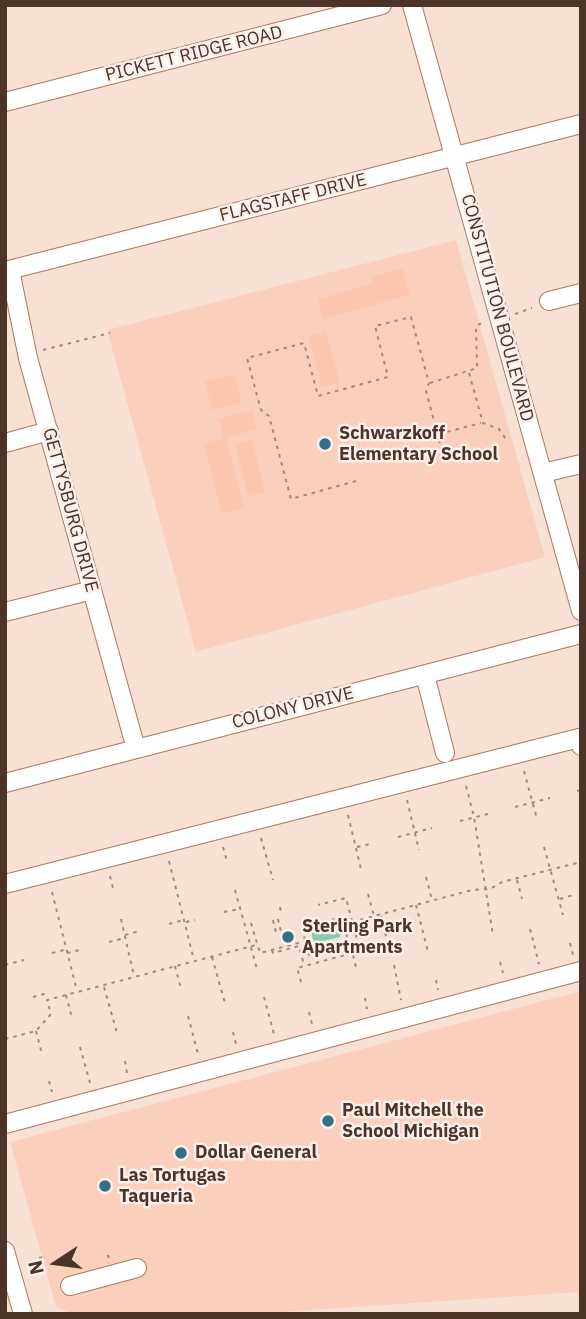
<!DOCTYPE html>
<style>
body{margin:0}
#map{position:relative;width:586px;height:1319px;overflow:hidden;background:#f9e0d4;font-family:"IBM Plex Sans",sans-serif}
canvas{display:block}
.frame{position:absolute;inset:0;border:7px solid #4c3429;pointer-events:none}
.north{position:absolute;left:21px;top:1228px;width:70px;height:70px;-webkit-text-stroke:5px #fdf0ea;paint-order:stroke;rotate:257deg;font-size:19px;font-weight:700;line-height:28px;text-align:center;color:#4c3429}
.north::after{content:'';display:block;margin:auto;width:24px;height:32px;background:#4c3429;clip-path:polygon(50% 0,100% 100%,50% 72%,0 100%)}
</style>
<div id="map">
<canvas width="586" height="1319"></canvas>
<div class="frame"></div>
<div class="north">N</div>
</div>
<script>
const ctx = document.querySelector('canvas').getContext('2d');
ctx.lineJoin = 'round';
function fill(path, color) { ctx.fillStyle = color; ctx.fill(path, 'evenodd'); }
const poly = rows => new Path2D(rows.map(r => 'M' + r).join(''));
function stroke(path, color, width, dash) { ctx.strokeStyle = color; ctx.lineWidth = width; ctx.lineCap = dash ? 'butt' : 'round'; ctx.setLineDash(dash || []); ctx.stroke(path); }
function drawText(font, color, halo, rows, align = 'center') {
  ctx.font = font + ' "IBM Plex Sans",sans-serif'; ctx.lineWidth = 5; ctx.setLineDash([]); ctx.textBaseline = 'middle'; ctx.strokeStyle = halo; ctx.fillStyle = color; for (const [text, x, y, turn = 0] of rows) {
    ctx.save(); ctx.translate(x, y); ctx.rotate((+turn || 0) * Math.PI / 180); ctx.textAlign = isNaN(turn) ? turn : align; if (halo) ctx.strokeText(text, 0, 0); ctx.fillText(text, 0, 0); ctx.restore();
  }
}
fill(poly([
 [456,240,545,557,196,652,107,330],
 [581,991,581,1292,249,1314,73,1314,56,1307,10,1142]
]), '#fad0bd');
fill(poly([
 [402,269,410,295,323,319,318,299,373,284,371,277],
 [326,332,340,383,322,387,308,336],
 [234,374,242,403,212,410,205,381],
 [252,410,257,429,226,438,244,507,222,513,204,443,223,438,219,419],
 [252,440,265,492,248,496,235,445]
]), '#fbc7af');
fill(poly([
 [336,924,340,930,340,937,315,943,312,937,312,931]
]), '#80ceaf');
const minor = poly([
 [412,5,581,611],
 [5,102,382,5],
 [10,270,28,358,136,749],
 [5,271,581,124],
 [549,301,581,293],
 [5,443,49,431],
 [543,473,581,464],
 [5,612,92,590],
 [425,675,445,753],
 [5,783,581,634],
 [5,884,579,738,581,746],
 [5,1124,581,971],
 [5,1251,23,1314],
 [70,1286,137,1268]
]);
stroke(minor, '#ae775c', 20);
stroke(poly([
 [515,314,532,308],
 [43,350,110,333],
 [469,373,483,423,499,429,507,441],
 [430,383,477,368,476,326,485,321],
 [439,434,481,423],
 [356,481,291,499,269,416,261,410,247,358,304,343,318,396,388,377,375,326,411,317,429,383,426,391,444,458],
 [524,771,537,819],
 [466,786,474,817,493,935],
 [577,791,581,790],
 [407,800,419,850],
 [515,807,550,798],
 [348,815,361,869],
 [460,821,488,814],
 [398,837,432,828],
 [261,838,273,880],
 [223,847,227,861],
 [357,847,370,844],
 [544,847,563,915],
 [169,861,194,960],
 [110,876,114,892],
 [426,877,432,900],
 [517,880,522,899],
 [235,890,257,969],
 [52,892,77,991],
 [368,894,374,916],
 [560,899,576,894],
 [416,905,428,952],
 [280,907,281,912],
 [224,912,240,909],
 [381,916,386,936],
 [342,917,349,944,309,955,302,928,342,917],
 [121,919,134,976],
 [278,919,281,932],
 [273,920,276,933],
 [186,922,195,920],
 [352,922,472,890,490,889,502,882,581,862],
 [251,923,260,953,306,941],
 [169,924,184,920],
 [530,929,539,964],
 [125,935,140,931],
 [109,942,125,938],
 [570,943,573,955],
 [272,950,273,953,299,946,304,965],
 [52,953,64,950],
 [67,953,80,950],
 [353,955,357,971],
 [212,957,225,1003],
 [500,962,503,973],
 [5,965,24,960],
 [394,965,401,1000],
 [175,966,181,989],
 [436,980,438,990],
 [301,982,297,968,360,951,346,898,318,905],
 [104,987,117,1033],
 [66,995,72,1018],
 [33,997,44,994,46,999],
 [264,997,274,1034],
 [365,998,367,1009],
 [309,1012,312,1024],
 [188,1016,198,1054],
 [36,1031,42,1054],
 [233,1032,236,1044],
 [5,1039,36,1031,51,1014,47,1000,256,945],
 [80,1047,90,1083],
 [125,1061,127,1073],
 [49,1081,52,1092],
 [39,1258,44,1257],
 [109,1258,108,1256,114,1254]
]), '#a2897e', 2, [3.5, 5]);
stroke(minor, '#fff', 18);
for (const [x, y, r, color] of [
 [325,444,7,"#346f87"],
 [288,937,7,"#346f87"],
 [328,1121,7,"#346f87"],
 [181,1153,7,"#346f87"],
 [105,1186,7,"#346f87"]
]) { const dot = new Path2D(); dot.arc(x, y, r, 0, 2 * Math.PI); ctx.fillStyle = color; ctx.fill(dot); stroke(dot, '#fdf0ea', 2.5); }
drawText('18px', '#4c3429', '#fdf0ea', [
 ["PICKETT RIDGE ROAD",194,54,-14],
 ["FLAGSTAFF DRIVE",293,198,-14],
 ["CONSTITUTION BOULEVARD",497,308,75],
 ["GETTYSBURG DRIVE",70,510,75],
 ["COLONY DRIVE",293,708,-14]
]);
drawText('bold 18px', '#4c3429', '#fdf0ea', [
 ["Schwarzkoff",339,434],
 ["Elementary School",339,455],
 ["Sterling Park",302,927],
 ["Apartments",302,948],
 ["Paul Mitchell the",342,1111],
 ["School Michigan",342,1132],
 ["Dollar General",195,1153],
 ["Las Tortugas",119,1176],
 ["Taqueria",119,1197]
], 'left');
</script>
